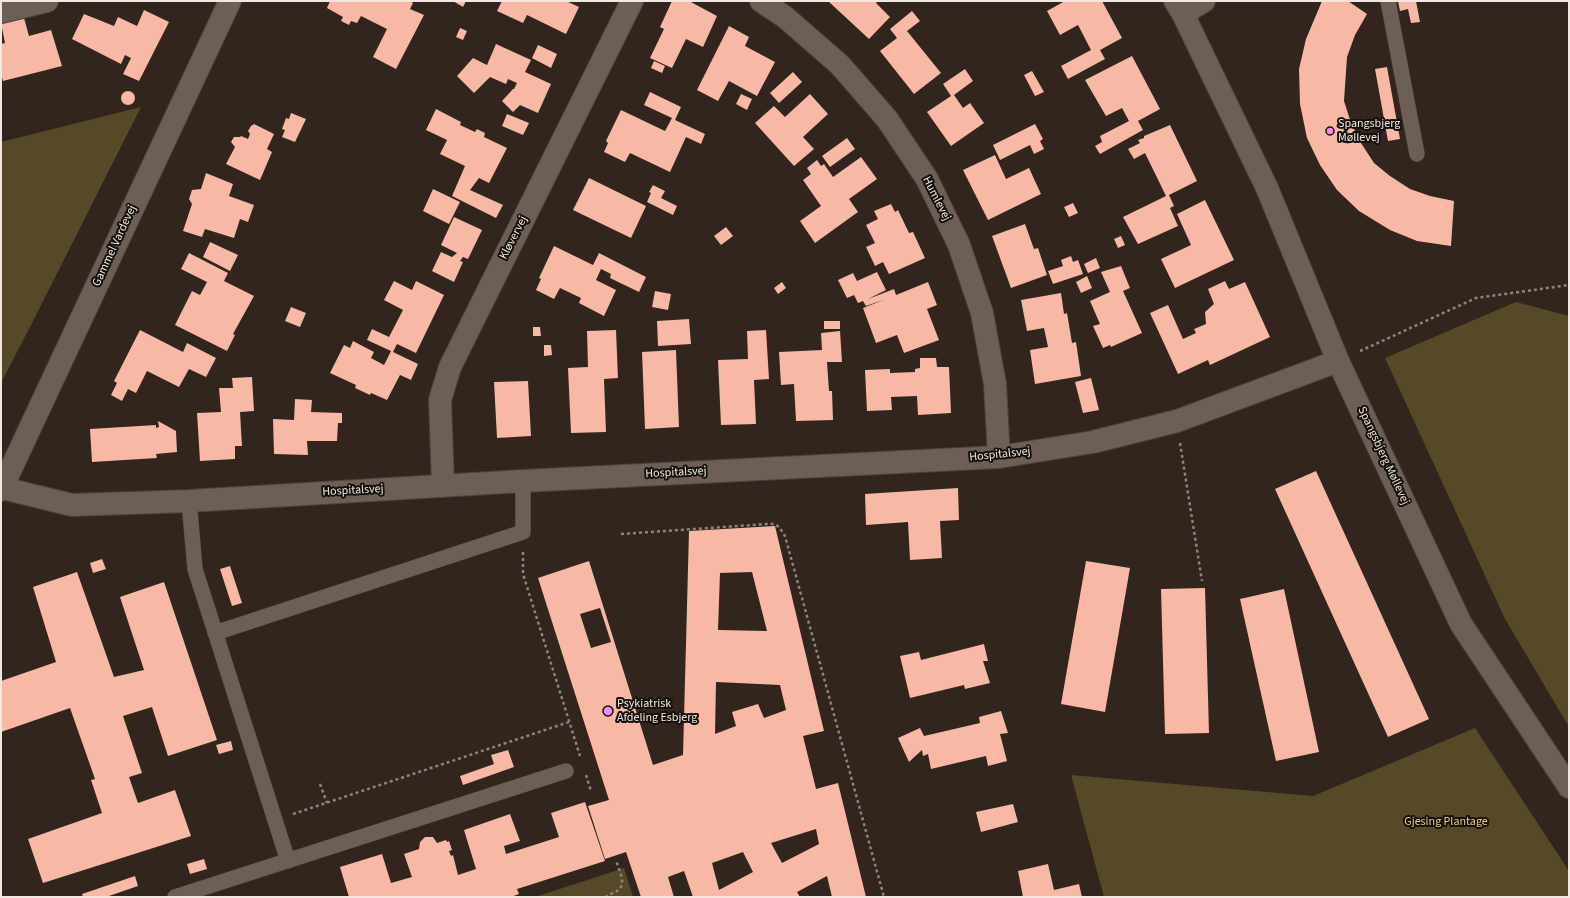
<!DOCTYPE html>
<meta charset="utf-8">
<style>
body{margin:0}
#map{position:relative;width:1570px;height:898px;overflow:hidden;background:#31251d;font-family:"Source Sans 3",sans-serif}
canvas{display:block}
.frame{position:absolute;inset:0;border:2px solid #f0e8e2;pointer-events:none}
</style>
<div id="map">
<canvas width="1570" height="898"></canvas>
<div class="frame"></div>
</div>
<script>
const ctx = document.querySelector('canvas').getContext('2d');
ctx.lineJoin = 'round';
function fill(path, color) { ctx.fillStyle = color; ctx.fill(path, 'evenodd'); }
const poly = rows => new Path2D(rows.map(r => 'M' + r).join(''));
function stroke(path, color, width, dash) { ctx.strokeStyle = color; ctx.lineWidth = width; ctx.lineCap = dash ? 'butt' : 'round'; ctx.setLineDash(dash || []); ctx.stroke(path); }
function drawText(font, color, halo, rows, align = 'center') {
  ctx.font = font + ' "Source Sans 3",sans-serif'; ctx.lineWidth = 4; ctx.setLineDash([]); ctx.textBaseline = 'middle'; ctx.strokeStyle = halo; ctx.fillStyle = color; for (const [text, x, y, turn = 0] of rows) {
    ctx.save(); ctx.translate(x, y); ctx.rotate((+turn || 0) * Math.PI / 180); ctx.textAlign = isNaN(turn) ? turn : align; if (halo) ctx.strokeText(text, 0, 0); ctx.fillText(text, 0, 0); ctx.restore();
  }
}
fill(poly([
 [141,107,30,327,1,383,1,142],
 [1516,302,1569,316,1569,727,1505,619,1385,358],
 [1475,728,1569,871,1569,897,1104,897,1071,775,1313,796],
 [624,868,633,897,535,897]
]), '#554927');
fill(poly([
 [330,1,410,1,413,3,410,9,424,15,396,69,373,57,387,29,361,16,357,23,351,21,349,25,341,21,343,17,327,8],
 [453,1,466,1,463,7],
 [502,1,566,1,579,7,566,34,527,15,523,23,497,11],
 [672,1,689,1,717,16,703,47,686,39,672,68,650,58,664,29,660,27],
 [828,1,878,1,876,3,890,17,869,39],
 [1065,1,1102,1,1122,38,1100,50,1105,59,1068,79,1061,66,1091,50,1078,25,1060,35,1047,11],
 [1322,1,1348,1,1367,14,1355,35,1347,57,1344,101,1351,123,1361,143,1374,163,1390,176,1410,189,1430,196,1454,201,1451,246,1417,241,1390,230,1359,211,1337,190,1320,165,1307,138,1300,104,1299,69,1306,39],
 [1398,1,1416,1,1420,22,1411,23,1408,9,1400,11],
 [144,10,169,22,139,81,123,74,131,58,125,55,121,64,72,39,84,14,114,26,118,17,137,26],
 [912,11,920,21,907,31,941,73,914,94,880,51,897,38,890,29],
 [24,18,29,36,51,30,62,66,3,81,1,74,1,44,5,43,1,23],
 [729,26,749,37,745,46,775,62,757,96,729,81,718,101,697,90],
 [460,28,467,31,463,40,456,37],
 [496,44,531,60,525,72,551,84,538,113,520,105,513,112,502,101,513,89,514,89,517,83,508,79,506,84,490,77,474,93,457,76,473,58,487,65],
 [538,45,557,54,551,68,532,58],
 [1132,56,1160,109,1138,121,1143,130,1100,154,1095,146,1102,142,1100,136,1129,121,1122,108,1106,116,1085,80],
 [654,61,665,66,662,73,651,68],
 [1387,67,1400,139,1388,141,1375,69],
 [965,69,973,81,954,95,963,108,970,103,984,123,951,146,927,112,951,96,943,84],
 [1032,71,1044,92,1035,96,1024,75],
 [793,72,802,82,779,103,770,93],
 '121 98a7 7 0 1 1 14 0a7 7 0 1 1-14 0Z',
 [650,92,681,107,675,120,705,134,701,144,686,137,670,172,630,153,625,162,604,152,608,143,606,141,621,110,665,131,672,118,644,105],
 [741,94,752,99,747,110,736,104],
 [810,94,828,114,803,137,814,149,794,166,755,123,774,106,785,117],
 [436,109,461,122,460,125,475,132,477,129,485,133,484,137,507,148,489,183,479,178,470,190,503,205,496,218,452,196,465,166,440,154,447,140,426,130],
 [291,113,306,119,295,142,282,137,285,130,282,129,286,118,289,119],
 [507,114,529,123,523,135,502,126],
 [254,124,274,134,267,149,272,152,260,180,226,164,235,147,231,142,234,137,240,137,241,136,248,139,250,134,248,131,251,126],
 [1035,124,1043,139,1040,141,1044,149,1034,154,1030,145,1000,160,993,145],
 [1170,125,1197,181,1169,195,1174,206,1170,208,1178,226,1138,244,1123,217,1166,196,1145,153,1134,159,1128,149,1140,143,1138,140,1144,138,1144,136],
 [847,138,855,149,830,167,822,156],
 [995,155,1006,179,1029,168,1041,194,988,220,963,170],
 [861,157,877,179,849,199,858,212,815,243,800,221,821,206,803,180,811,174,807,168,817,160,821,166,824,164,833,177],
 [206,173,233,184,229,196,254,205,248,222,240,219,234,238,205,229,202,237,183,231,192,204,189,199,192,190,201,189],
 [589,178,646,206,631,238,573,210],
 [653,185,665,191,661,198,677,206,673,215,647,202,651,193,649,192],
 [433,189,460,202,449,224,423,211],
 [1205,200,1234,260,1175,288,1161,259,1191,245,1177,214],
 [1073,203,1078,213,1069,217,1064,207],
 [891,204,895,212,898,210,909,233,913,232,925,258,889,274,883,262,875,266,866,247,875,243,866,225,878,219,874,211],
 [454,217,482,230,468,259,463,257,460,261,463,262,454,282,432,271,441,252,452,257,457,253,441,245],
 [1025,224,1034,249,1038,248,1047,275,1011,288,992,236],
 [726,227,733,236,721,245,714,236],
 [1121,236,1125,245,1118,248,1114,239],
 [210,242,238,255,230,271,203,257],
 [554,246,593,265,599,253,646,277,639,292,610,278,611,274,601,269,596,280,616,290,604,316,579,303,581,298,560,288,554,299,536,290,541,279,539,278],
 [189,253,228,273,224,281,254,296,233,334,235,335,227,351,175,325,192,291,200,295,207,282,181,269],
 [1071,256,1073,262,1078,260,1083,274,1053,284,1048,271,1063,266,1061,260],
 [1096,258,1100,268,1088,273,1084,264],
 [1121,266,1130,288,1123,291,1142,333,1111,347,1110,345,1103,348,1093,326,1100,324,1090,301,1110,292,1101,272],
 [877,272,886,290,868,299,894,289,896,295,928,282,937,305,927,309,939,340,904,353,897,335,876,343,863,308,886,299,866,306,863,301,858,303,854,295,847,298,838,280,853,273,857,281],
 [1087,276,1092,288,1081,293,1076,282],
 [394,281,412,290,416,281,444,295,416,353,397,344,393,352,418,364,411,380,400,375,387,400,371,393,370,395,355,388,356,385,330,373,344,345,350,348,353,341,374,352,371,358,384,365,391,351,367,340,372,329,389,337,403,310,384,300],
 [1225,281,1229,289,1245,282,1270,337,1210,365,1208,360,1178,374,1150,313,1168,305,1183,339,1196,333,1194,329,1206,324,1205,312,1214,304,1208,289],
 [782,282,786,288,778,294,774,288],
 [655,291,671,294,668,310,652,307],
 [1061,293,1064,314,1067,313,1072,343,1076,342,1081,376,1035,384,1030,350,1048,347,1044,328,1027,331,1021,300],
 [291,307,306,313,300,327,285,321],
 [689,319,691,344,658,346,657,321],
 [824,321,840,321,840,329,824,329],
 [533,327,540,327,541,336,533,336],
 [140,330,183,352,187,343,216,358,206,377,189,369,179,387,147,371,136,393,128,389,122,401,111,395,117,383,114,381],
 [616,330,618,378,604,379,606,432,571,433,568,368,588,367,587,331],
 [766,330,769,379,754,380,756,424,721,425,718,360,748,359,747,331],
 [840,331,842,362,827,362,829,391,832,391,833,420,796,421,794,384,781,385,779,352,822,350,821,333],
 [544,345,551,345,552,355,544,356],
 [676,350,679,427,645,429,642,352],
 [920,358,936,358,937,367,949,367,951,413,918,415,917,396,891,397,892,410,867,411,865,370,890,369,890,373,915,372,915,369,920,368],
 [252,377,254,411,240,412,242,446,235,446,235,459,200,461,197,413,221,412,219,388,233,388,232,378],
 [1091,378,1099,410,1083,413,1075,382],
 [528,381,531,436,497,438,494,382],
 [295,399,312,400,311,412,342,413,342,423,338,423,337,441,307,441,308,455,274,454,273,419,294,420],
 [158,421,176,431,177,452,156,454,157,458,92,462,90,429,156,425,156,428,159,427],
 [1316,471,1429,719,1388,737,1275,489],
 [958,488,959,520,940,521,942,558,910,560,908,522,866,525,865,494],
 [775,526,824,731,803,736,816,789,838,783,866,897,832,897,827,876,797,892,800,897,693,897,684,871,668,877,674,897,641,897,626,852,605,859,588,806,609,800,538,578,589,561,653,765,683,755,689,531],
 [752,572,767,631,718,630,720,573],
 [600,608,611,642,591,648,580,614],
 [716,682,780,685,786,710,764,718,758,704,732,712,736,726,715,734],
 [816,829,819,844,782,863,771,843],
 [743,852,753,872,719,890,712,863],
 [102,559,106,569,93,573,90,563],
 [1086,561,1130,568,1105,712,1061,704],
 [230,566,242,603,232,606,220,569],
 [77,572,114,677,144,670,120,597,164,582,217,740,168,756,152,707,123,716,142,773,129,777,138,803,175,790,191,836,43,883,28,839,102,813,91,780,95,779,70,708,1,732,1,681,56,662,33,587],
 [1205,588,1209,733,1165,734,1161,589],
 [1284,589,1319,752,1276,761,1240,599],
 [984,644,988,661,983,661,990,683,965,689,964,685,910,698,900,656,919,652,921,660],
 [1001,711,1008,733,1000,734,1007,761,988,766,986,756,931,769,928,754,923,756,922,750,909,762,898,738,920,728,924,736,980,723,979,717],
 [231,741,233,750,219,754,216,745],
 [508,750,514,767,463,785,460,776,494,764,491,755],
 [585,802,605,861,517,889,519,894,511,897,349,897,340,867,382,854,391,883,412,877,404,854,419,849,420,842,425,837,433,837,437,843,446,840,447,842,449,841,452,850,449,851,451,856,453,855,458,875,476,869,464,830,510,814,520,841,504,846,506,854,559,837,551,813],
 [1013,804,1018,822,981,832,976,812],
 [204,859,207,869,190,874,187,864],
 [1048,864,1054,890,1079,884,1082,897,1023,897,1018,871],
 [135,876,138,886,106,897,83,897,82,894]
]), '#f7b8a5');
const lane = poly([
 [1388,1,1417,154],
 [189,501,195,569,288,861],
 [215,633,523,532,523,481],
 [175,897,566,771]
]);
const street = poly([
 [761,1,785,17,840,65,887,119,927,179,959,245,982,313,995,384,999,457],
 [1,12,47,1],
 [1183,14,1204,1],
 [443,486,440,400,450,367,632,1],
 [2,488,72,505,189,501,523,481,999,457,1093,442,1177,421,1338,361]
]);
const secondary = poly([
 [1175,1,1183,14,1267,188,1338,361,1461,624,1569,787],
 [1,490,230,1]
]);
stroke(lane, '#4d423c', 16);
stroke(street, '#4d423c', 24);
stroke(secondary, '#4d423c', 24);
stroke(poly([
 [1360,351,1476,298,1569,285],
 [1180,443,1202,581],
 [621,534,767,524,775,524,780,528,785,536,884,897],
 [523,552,523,574,580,756],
 [586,775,591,791],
 [320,784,327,803],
 [293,814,569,722],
 [605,897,619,890,622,885,622,878,616,860]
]), '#8e847d', 2.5, [3, 3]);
stroke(lane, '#6d5f56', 15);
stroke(street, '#6d5f56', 22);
stroke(secondary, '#6d5f56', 22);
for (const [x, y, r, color] of [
 [1330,131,4,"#ef8bf6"],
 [608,711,5,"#ef8bf6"]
]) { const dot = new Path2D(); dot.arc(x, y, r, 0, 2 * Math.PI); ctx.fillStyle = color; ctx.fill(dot); stroke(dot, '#150f0c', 1.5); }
drawText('12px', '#f0e8e2', '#150f0c', [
 ["Spangsbjerg",1338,124],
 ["Møllevej",1338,138],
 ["Psykiatrisk",617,704],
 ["Afdeling Esbjerg",617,718]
], 'left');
drawText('12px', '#f0e8e2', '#150f0c', [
 ["Humlevej",936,199,63],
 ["Kløvervej",514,238,-63],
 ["Gammel Vardevej",115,246,-65],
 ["Hospitalsvej",1000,455,-6],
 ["Spangsbjerg Møllevej",1383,456,65],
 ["Hospitalsvej",676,473,-3],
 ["Hospitalsvej",353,491,-3]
]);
drawText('12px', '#eacd7a', '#150f0c', [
 ["Gjesing Plantage",1446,822]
]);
</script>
